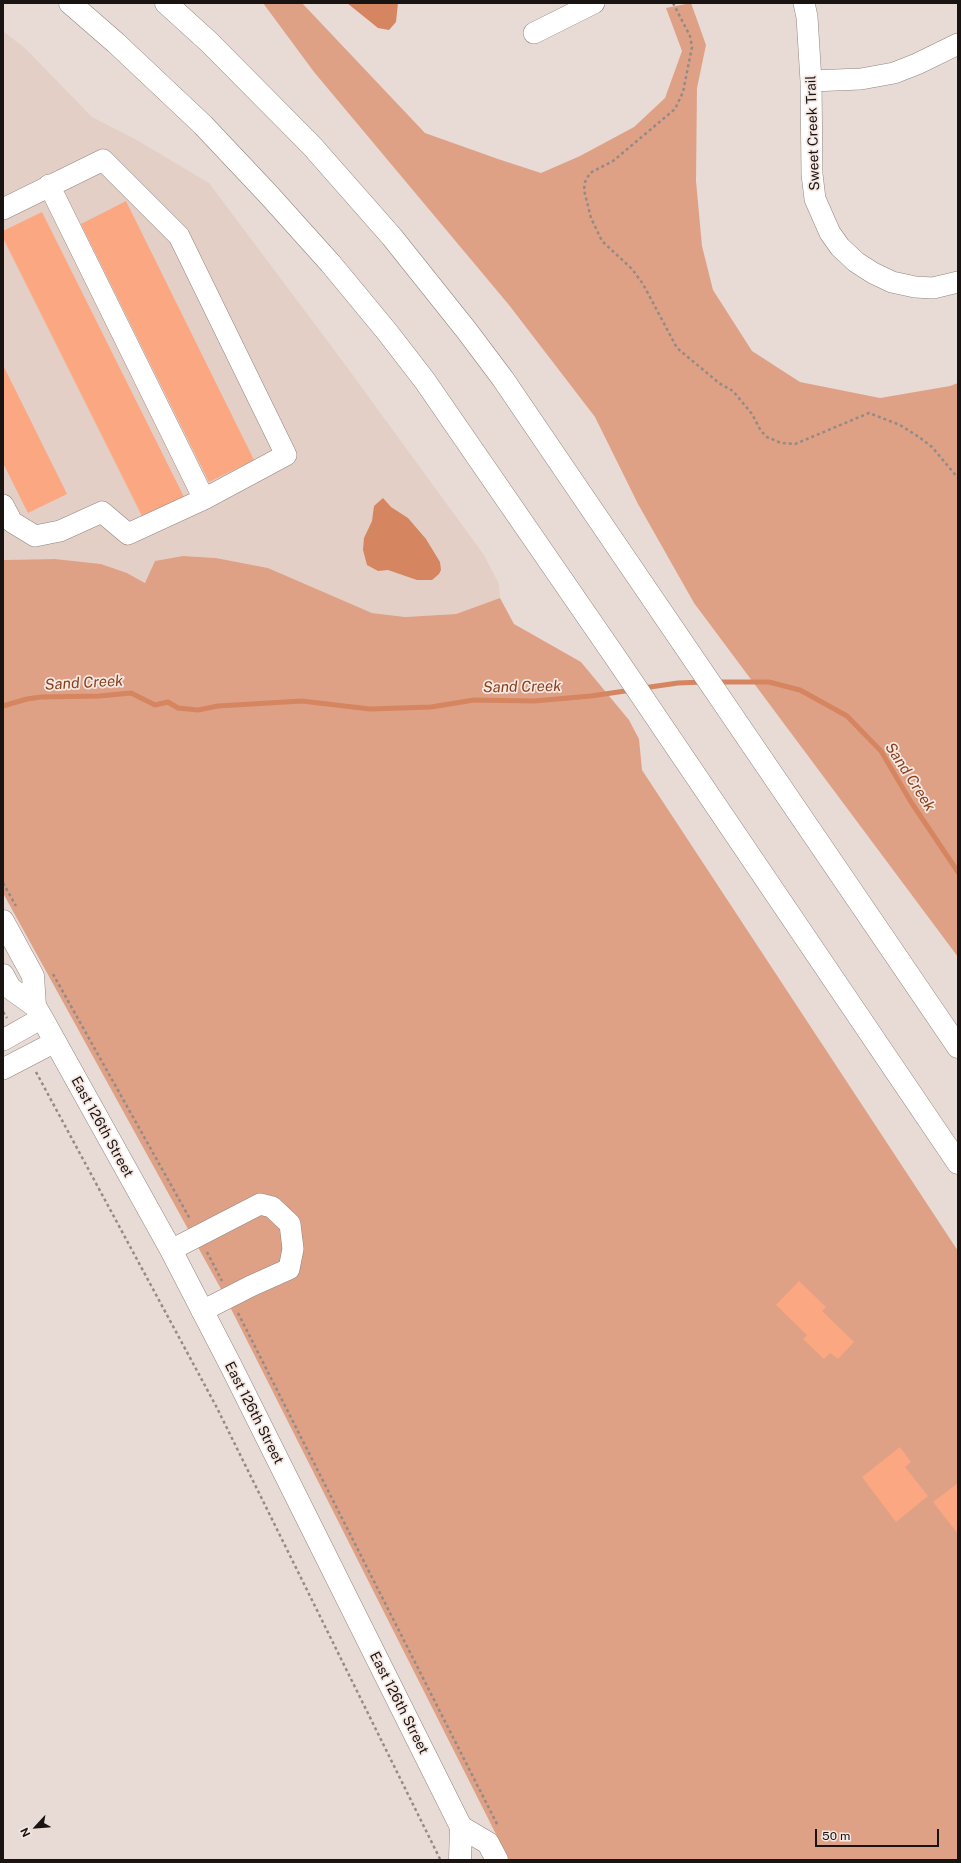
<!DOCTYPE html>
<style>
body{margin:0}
#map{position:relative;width:961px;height:1863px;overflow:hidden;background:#e8dbd5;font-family:"Public Sans",sans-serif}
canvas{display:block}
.frame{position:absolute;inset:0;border:4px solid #191412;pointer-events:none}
.north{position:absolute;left:16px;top:1807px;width:40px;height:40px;-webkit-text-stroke:3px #f6e8e3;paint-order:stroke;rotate:244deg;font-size:11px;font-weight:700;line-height:16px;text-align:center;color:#191412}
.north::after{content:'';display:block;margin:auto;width:14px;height:18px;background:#191412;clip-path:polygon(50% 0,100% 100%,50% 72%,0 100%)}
.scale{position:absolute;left:815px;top:1829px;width:124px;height:18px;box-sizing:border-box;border:2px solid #191412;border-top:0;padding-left:5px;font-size:12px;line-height:14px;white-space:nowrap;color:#191412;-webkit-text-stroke:3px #f6e8e3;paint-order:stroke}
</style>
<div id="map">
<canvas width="961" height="1863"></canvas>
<div class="frame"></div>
<div class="north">N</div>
<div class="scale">50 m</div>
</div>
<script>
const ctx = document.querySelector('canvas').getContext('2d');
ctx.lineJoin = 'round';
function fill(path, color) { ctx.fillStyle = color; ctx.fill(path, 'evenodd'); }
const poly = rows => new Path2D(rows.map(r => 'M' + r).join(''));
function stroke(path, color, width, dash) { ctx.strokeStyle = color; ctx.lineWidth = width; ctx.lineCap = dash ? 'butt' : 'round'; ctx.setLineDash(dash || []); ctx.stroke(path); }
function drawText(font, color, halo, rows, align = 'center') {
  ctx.font = font + ' "Public Sans",sans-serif'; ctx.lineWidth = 3.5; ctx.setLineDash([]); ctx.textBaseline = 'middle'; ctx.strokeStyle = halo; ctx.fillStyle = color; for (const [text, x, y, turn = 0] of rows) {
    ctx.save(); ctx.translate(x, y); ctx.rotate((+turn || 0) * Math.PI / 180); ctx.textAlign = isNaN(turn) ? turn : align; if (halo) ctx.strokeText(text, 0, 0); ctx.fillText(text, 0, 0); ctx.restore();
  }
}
fill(poly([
 [3,31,26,49,92,117,135,139,209,183,341,359,484,555,499,584,500,598,456,614,405,617,372,613,268,568,216,558,183,556,145,583,127,573,101,564,55,559,3,560]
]), '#e4cfc6');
fill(poly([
 [263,3,302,3,425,133,498,159,541,173,580,156,634,127,665,98,682,51,666,8,691,3,706,45,697,88,696,181,702,246,713,290,752,351,800,382,880,398,950,386,958,383,958,957,694,603,638,504,595,417,509,305,314,72],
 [183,556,216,558,268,568,372,613,405,617,456,614,500,598,514,624,581,662,629,720,639,739,642,770,958,1251,958,1860,509,1860,221,1289,3,893,3,560,55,559,101,564,127,573,145,583,155,561]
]), '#dfa186');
fill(poly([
 [347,3,398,3,396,22,389,30,378,28],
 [383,498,391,507,408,518,426,539,440,562,441,570,439,574,432,580,417,580,388,570,378,571,367,565,363,550,364,538,372,521,374,506]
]), '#d68561');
stroke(poly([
 [717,682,769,682,800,690,847,716,881,751,911,802,958,872],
 [643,688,678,683,703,682],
 [3,706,27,699,41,697,99,696,131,693,155,705,168,702,178,708,198,710,218,706,302,701,370,709,431,707,474,700,534,701,591,696,632,690]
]), '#d68561', 5);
fill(poly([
 [126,201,254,460,209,482,81,224],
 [42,212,184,497,143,518,3,238,3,231],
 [3,365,67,494,28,513,3,463],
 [799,1281,826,1307,822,1311,854,1342,838,1359,830,1353,824,1359,803,1339,807,1335,776,1305],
 [900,1447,911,1462,905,1467,928,1496,896,1522,862,1477],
 [958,1483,958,1534,933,1502]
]), '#fba782');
const minor = poly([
 [804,3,807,17,811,81,812,174,815,199,830,233,840,247,856,262,873,273,892,282,915,287,933,288,958,282],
 [534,33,594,3],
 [811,81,861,79,894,73,917,64,958,44],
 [49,185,204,499],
 [3,209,103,160,179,236,286,455,204,499,128,534,102,512,60,531,35,536,12,522,3,505],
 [3,1040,42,1018],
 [3,1069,55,1042],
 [171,1250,260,1204,272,1207,290,1224,293,1249,289,1269,251,1286,202,1311]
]);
const major = poly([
 [3,921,33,976,35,1006,42,1018,171,1250,231,1366,461,1827,460,1860],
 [3,975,10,988,35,1006],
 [461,1827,488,1843,497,1860]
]);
const highway = poly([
 [70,3,116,43,203,125,269,195,331,264,388,333,425,381,618,661,958,1163],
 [166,3,209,42,312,146,392,237,467,331,503,379,586,501,958,1047]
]);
stroke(minor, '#90847f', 22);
stroke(major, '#90847f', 23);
stroke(highway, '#90847f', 23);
stroke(poly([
 [673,3,690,36,692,47,683,92,675,109,613,161,590,173,585,182,584,190,591,218,602,241,632,269,643,284,677,348,719,383,733,391,752,414,761,431,767,437,781,443,795,444,869,413,900,425,919,437,932,447,958,478],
 [3,883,16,906],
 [53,974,190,1219],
 [3,1012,7,1018],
 [36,1072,216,1406,440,1859],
 [207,1252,222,1281],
 [238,1313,498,1826]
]), '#948a86', 2.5, [3, 3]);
stroke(minor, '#fff', 21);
stroke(major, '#fff', 22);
stroke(highway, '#fff', 22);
drawText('14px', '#191412', '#f6e8e3', [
 ["Sweet Creek Trail",813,133,-92],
 ["East 126th Street",102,1127,61],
 ["East 126th Street",254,1413,63],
 ["East 126th Street",399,1703,63]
]);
drawText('italic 15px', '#893e18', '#f6e8e3', [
 ["Sand Creek",84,683,-3],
 ["Sand Creek",522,687,-1],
 ["Sand Creek",910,777,57]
]);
</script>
